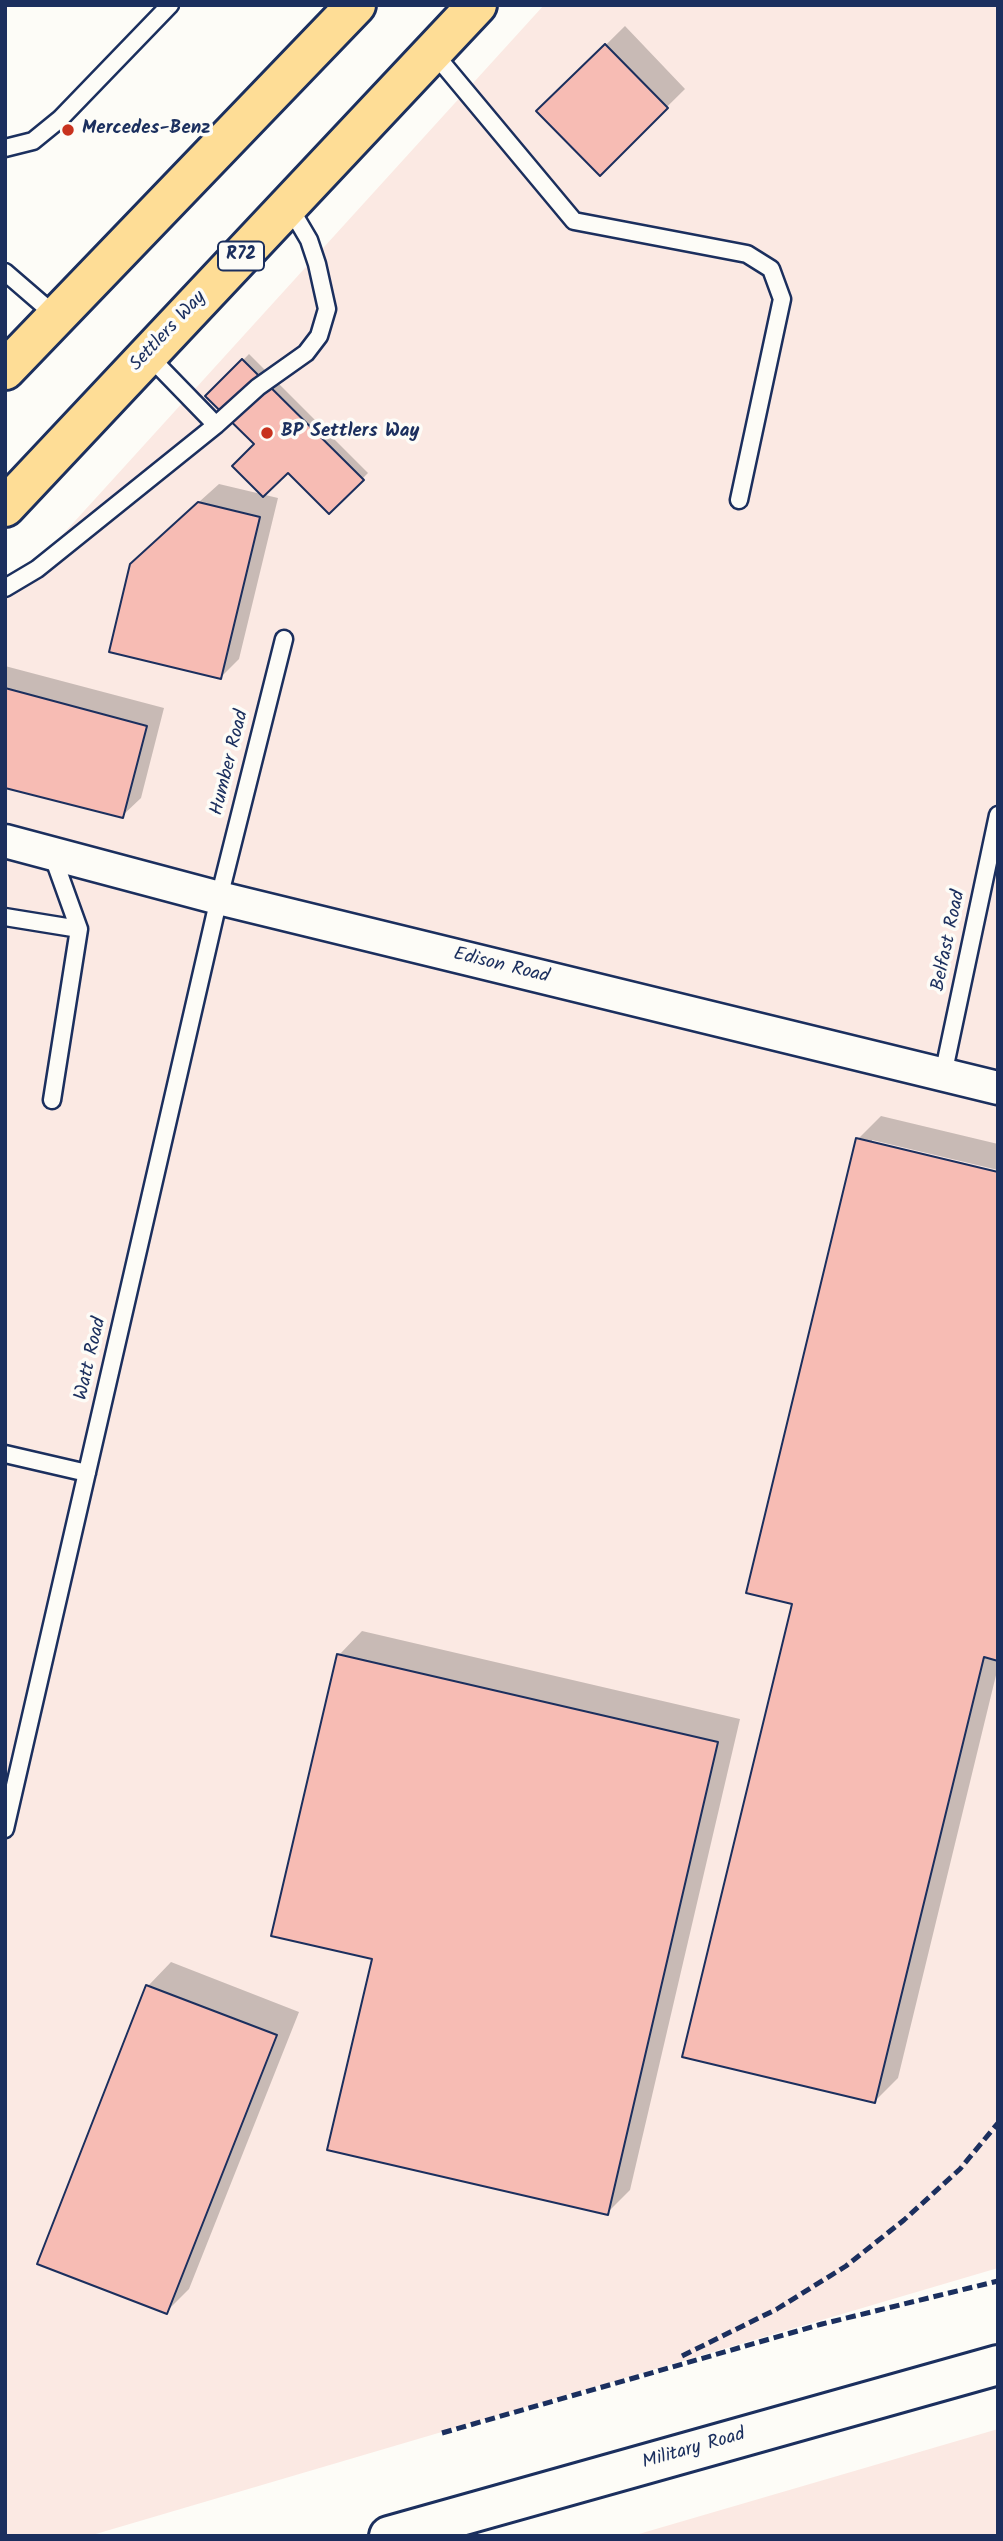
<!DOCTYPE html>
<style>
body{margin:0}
#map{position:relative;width:1003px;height:2541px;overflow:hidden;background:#fdfcf7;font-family:Kalam,sans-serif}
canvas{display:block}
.frame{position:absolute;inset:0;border:7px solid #1b2f5e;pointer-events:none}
</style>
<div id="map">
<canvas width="1003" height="2541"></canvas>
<div class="frame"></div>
</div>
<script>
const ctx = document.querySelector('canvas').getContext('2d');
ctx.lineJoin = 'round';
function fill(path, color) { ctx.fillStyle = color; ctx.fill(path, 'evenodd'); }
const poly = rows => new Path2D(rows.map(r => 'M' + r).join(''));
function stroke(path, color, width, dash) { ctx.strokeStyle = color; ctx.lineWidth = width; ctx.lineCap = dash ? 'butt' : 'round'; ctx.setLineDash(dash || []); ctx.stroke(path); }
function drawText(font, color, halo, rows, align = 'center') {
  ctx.font = font + ' Kalam,sans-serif'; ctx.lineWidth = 7; ctx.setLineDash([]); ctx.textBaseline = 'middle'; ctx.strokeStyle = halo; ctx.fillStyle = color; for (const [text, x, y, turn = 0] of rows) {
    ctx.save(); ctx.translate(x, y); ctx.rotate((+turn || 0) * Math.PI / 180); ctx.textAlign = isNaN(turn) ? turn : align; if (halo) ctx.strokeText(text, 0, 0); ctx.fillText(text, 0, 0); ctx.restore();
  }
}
fill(poly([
 [544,5,998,5,998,2268,89,2536,5,2536,5,598],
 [998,2429,998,2536,632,2536]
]), '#fbe9e3');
fill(poly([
 [625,26,685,89,600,173,539,111],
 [249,354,368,473,329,512,208,396],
 [219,484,278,498,239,659,221,677,150,546],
 [5,666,164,708,141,798,122,816,5,786],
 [881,1116,998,1144,998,1170,872,1140,872,1143,998,1174,998,1667,898,2078,875,2101,794,1603,858,1139],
 [362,1631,740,1719,630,2190,607,2213,374,1958,339,1655],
 [171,1962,299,2012,189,2289,166,2312,39,2263,148,1986]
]), '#0003');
const building = poly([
 [605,44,668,108,600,176,536,111,605,44],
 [242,359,364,480,329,514,288,473,263,497,232,466,254,444,205,396,242,359],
 [198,502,260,517,221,679,109,652,130,564,198,502],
 [5,688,147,726,123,818,5,788,5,688],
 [856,1138,998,1172,998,1661,984,1657,875,2103,682,2057,792,1604,746,1593,856,1138],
 [337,1654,718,1742,608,2215,327,2150,372,1959,271,1936,337,1654],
 [146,1985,277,2035,167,2314,37,2264,146,1985]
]);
fill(building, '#f7bcb4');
stroke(building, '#1b2f5e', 2);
const lane = poly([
 [433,52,574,221,747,254,771,269,782,299,739,500],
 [5,148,33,141,60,119,170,5],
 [5,272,56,316],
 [148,355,216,425],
 [5,588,37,569,216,425,258,387,306,353,319,336,327,309,317,264,309,240,289,206],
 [52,854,79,929,52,1100],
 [5,917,79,929],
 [943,1075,998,815],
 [5,1454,87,1473],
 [5,1829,219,898,284,639]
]);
const street = poly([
 [5,841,219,898,998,1088]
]);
const secondary = poly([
 [389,2536,998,2365]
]);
const primary = poly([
 [5,370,356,5],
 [5,507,477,5]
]);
stroke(lane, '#1b2f5e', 21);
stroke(street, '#1b2f5e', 37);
stroke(secondary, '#1b2f5e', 44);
stroke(primary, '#1b2f5e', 44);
stroke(lane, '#fdfcf7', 16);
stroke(street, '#fdfcf7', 32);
stroke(secondary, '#fdfcf7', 38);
stroke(primary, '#fedd96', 38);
stroke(poly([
 [682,2356,777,2309,846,2266,904,2220,960,2169,998,2123],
 [442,2433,822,2324,998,2281]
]), '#1b2f5e', 5, [10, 5]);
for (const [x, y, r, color] of [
 [68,130,7,"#c8321e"],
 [267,433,7,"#c8321e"]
]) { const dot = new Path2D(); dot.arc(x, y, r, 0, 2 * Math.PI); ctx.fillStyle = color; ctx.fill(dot); stroke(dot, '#fdfcf7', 2.5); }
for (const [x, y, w] of [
 [241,256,46]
]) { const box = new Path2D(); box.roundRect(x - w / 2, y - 14.5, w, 29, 5); ctx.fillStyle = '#fdfcf7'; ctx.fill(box); stroke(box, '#1b2f5e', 2); }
drawText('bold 18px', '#1b2f5e', null, [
 ["R72",241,256]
]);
drawText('bold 19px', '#1b2f5e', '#fdfcf7', [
 ["Mercedes-Benz",82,130],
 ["BP Settlers Way",281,433]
], 'left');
drawText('19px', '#1b2f5e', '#fdfcf7', [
 ["Settlers Way",169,332,-47],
 ["Humber Road",231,763,-76],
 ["Belfast Road",950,941,-78],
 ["Edison Road",501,967,14],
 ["Watt Road",92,1359,-77],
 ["Military Road",694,2450,-16]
]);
</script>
